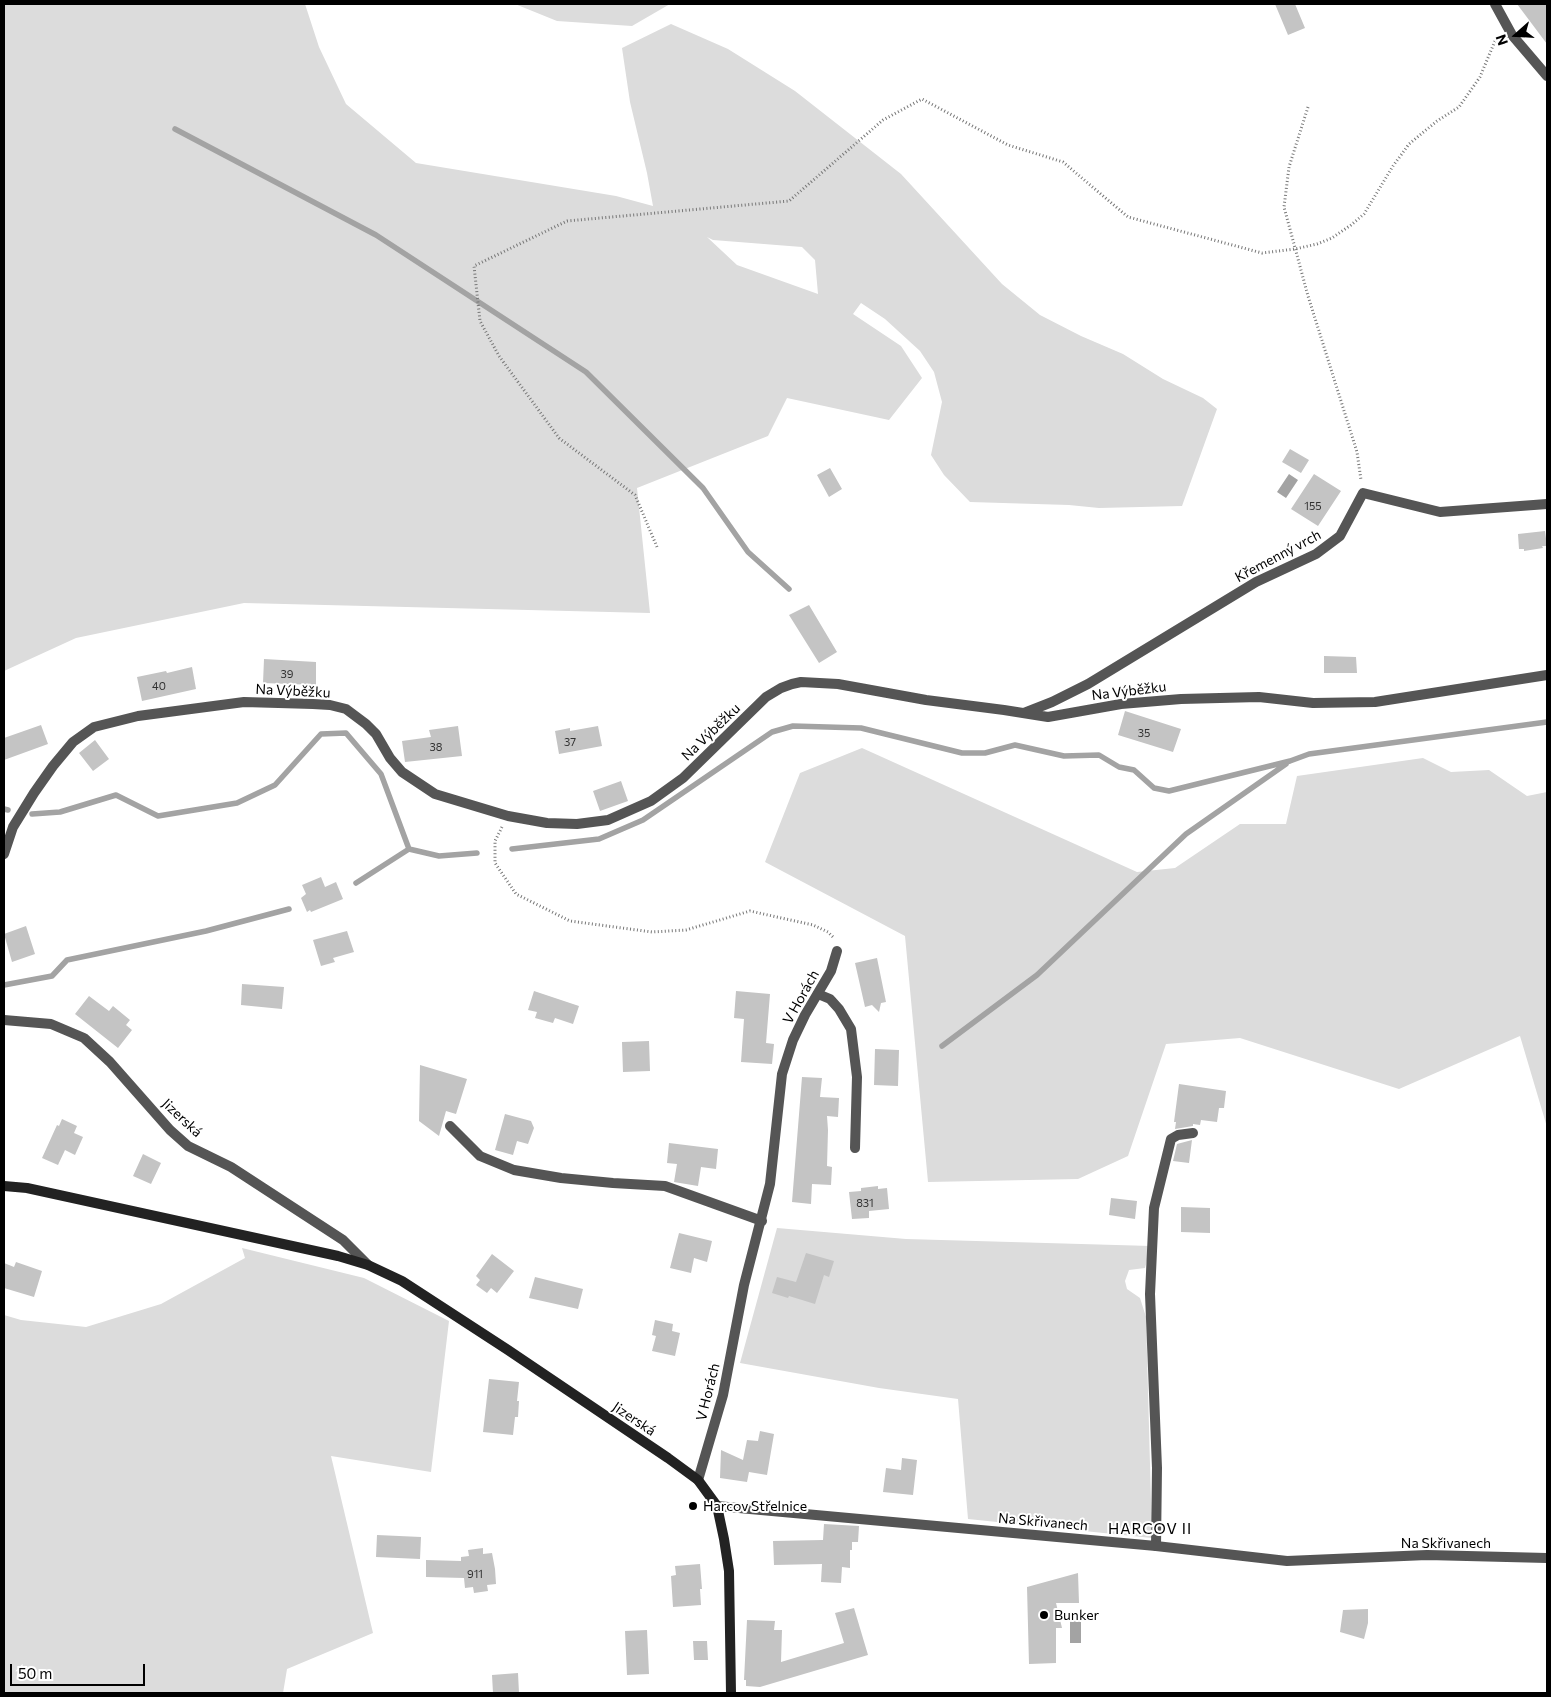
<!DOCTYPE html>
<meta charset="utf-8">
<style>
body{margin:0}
#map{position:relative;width:1551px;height:1697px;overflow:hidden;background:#fff;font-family:Commissioner,sans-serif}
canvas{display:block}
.frame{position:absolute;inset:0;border:5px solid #000;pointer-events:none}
.north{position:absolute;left:1491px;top:10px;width:50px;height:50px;-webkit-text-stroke:4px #fff;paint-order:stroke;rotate:251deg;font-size:14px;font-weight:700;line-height:20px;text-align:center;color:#000}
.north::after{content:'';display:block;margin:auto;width:18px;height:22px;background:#000;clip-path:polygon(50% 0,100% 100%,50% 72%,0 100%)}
.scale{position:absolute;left:10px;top:1664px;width:135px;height:22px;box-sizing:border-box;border:2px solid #000;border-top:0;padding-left:6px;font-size:15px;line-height:18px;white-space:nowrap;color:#000;-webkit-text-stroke:4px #fff;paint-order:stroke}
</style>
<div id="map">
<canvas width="1551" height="1697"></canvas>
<div class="frame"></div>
<div class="north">N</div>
<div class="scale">50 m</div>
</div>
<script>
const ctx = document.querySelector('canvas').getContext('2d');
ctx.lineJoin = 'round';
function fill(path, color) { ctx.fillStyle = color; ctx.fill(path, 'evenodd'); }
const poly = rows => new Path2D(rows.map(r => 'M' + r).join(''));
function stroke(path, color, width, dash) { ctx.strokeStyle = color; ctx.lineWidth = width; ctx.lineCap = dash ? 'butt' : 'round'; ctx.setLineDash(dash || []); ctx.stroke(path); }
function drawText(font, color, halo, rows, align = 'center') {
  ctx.font = font + ' Commissioner,sans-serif'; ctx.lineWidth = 4; ctx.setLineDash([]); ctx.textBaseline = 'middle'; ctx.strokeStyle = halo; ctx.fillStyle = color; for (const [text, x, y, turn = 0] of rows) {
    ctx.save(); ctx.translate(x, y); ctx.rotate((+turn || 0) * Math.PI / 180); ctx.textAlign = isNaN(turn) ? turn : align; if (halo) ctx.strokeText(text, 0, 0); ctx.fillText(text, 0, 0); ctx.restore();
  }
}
fill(poly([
 [4,4,305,4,319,47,346,104,416,163,616,196,653,206,647,173,630,102,622,48,671,24,728,49,795,91,901,174,1002,284,1040,315,1081,336,1123,354,1163,379,1203,398,1217,409,1182,506,1099,508,1069,505,970,502,944,475,931,455,942,402,934,372,920,351,885,319,861,303,853,314,901,346,922,378,889,420,787,398,768,436,637,488,650,613,244,603,76,638,4,671],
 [707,237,713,240,802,247,815,260,818,294,737,265],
 [515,4,670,4,632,26,557,21],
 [862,748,1137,872,1175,868,1240,824,1286,824,1297,776,1423,758,1451,772,1489,770,1527,796,1547,792,1547,1127,1520,1036,1399,1089,1240,1038,1166,1044,1128,1156,1078,1179,928,1182,905,936,765,862,800,773],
 [777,1228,906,1239,1151,1246,1145,1268,1129,1270,1125,1281,1127,1289,1140,1298,1146,1317,1152,1538,968,1519,958,1399,879,1388,740,1363],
 [242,1248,364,1278,449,1321,431,1472,331,1456,373,1633,287,1669,283,1693,4,1693,4,1315,21,1320,86,1327,161,1304,245,1258]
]), '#dcdcdc');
fill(poly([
 [1289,474,1298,480,1286,498,1277,492],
 [1081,1617,1081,1643,1070,1643,1070,1617]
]), '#a3a3a3');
stroke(poly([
 [175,129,376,235,586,372,703,488,748,552,789,589],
 [4,809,8,810],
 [32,814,60,812,116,795,158,816,237,803,275,785,321,734,346,733,381,774,409,849,439,856,477,853],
 [512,849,599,839,643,820,772,732,793,726,861,728,962,753,985,753,1015,745,1064,756,1099,755,1119,767,1134,770,1154,788,1169,791,1290,761,1309,754,1547,722],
 [356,883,409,849],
 [4,985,52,976,67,960,206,931,289,909],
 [942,1046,1037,975,1186,834,1286,764]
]), '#a3a3a3', 5.5);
fill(poly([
 [1275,4,1295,4,1305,28,1288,35],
 [1517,4,1547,4,1547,44],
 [1290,449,1309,460,1301,473,1282,462],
 [830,468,842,489,829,497,817,475],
 [1314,474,1341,491,1318,526,1291,509],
 [1545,531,1547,546,1542,546,1543,548,1524,551,1524,549,1519,549,1518,534],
 [809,605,837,652,819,663,789,615],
 [1324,656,1356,657,1357,673,1324,673],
 [264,659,316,662,316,685,263,683],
 [192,667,196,689,142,701,137,677,166,671,167,673],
 [1125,711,1181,729,1173,752,1118,735],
 [41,725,48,744,4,760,4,738],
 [458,726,462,756,405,762,402,741,431,737,429,730],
 [598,726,602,746,559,754,555,731,570,728,570,731],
 [95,740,109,759,93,771,79,753],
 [621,781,628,801,600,811,593,791],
 [321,877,325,887,336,882,343,899,311,912,310,910,307,912,301,898,306,894,302,885],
 [26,926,35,954,12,962,4,934],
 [347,931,354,952,333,958,335,962,321,966,313,940],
 [877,958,886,1002,881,1003,879,1012,872,1005,865,1007,855,963],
 [242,984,284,987,282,1009,241,1005],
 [534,991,579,1006,573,1024,555,1018,553,1023,535,1018,537,1012,528,1010],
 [736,991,770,994,766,1043,774,1044,772,1064,741,1062,744,1019,734,1018],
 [89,996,109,1011,113,1006,130,1020,126,1025,132,1030,118,1048,75,1014],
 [649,1041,650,1071,623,1072,622,1042],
 [875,1049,899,1050,898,1086,874,1085],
 [420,1065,467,1079,456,1114,446,1111,439,1136,419,1121],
 [802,1077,822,1078,820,1097,839,1098,838,1117,827,1116,828,1130,827,1166,832,1167,831,1185,812,1184,811,1204,792,1202],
 [1179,1084,1226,1091,1224,1108,1219,1108,1217,1122,1201,1120,1200,1125,1193,1124,1193,1126,1175,1129,1176,1122,1174,1122],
 [505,1114,531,1121,534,1128,528,1144,517,1141,513,1155,495,1150],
 [62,1119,77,1126,74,1133,83,1137,75,1155,65,1150,58,1165,42,1158,57,1125,59,1126],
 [1192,1140,1189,1163,1173,1161,1177,1144],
 [669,1143,718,1149,716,1169,701,1167,698,1186,674,1182,677,1164,667,1163],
 [143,1154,161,1163,151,1184,133,1176],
 [878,1186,878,1189,887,1188,889,1209,869,1211,869,1218,852,1219,849,1192,861,1191,861,1188],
 [1111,1198,1137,1201,1135,1219,1109,1215],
 [1181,1207,1210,1208,1210,1233,1181,1232],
 [679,1233,712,1241,707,1262,694,1258,691,1273,670,1268],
 [806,1253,834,1261,829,1277,824,1275,815,1304,789,1296,788,1298,772,1293,777,1277,796,1282],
 [492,1254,514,1271,497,1293,491,1288,487,1293,476,1285,480,1280,476,1276],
 [16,1262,42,1271,34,1297,4,1288,4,1263,14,1267],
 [535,1277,583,1289,578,1309,529,1298],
 [655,1320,673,1324,672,1331,680,1333,675,1356,652,1351,656,1336,652,1335],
 [489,1379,519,1382,517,1401,519,1401,518,1417,515,1417,513,1435,483,1432],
 [760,1431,774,1434,767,1475,749,1472,747,1482,720,1478,721,1450,743,1460,747,1440,758,1441],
 [902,1458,917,1460,913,1495,883,1492,886,1468,901,1470],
 [824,1524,859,1526,858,1542,852,1542,852,1550,850,1550,850,1568,842,1567,841,1583,821,1582,822,1564,774,1565,773,1541,823,1540],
 [377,1535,421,1537,420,1559,376,1557],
 [483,1548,483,1554,492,1553,495,1569,496,1584,487,1585,488,1591,474,1593,473,1587,465,1588,464,1578,426,1577,426,1560,461,1561,461,1557,469,1556,468,1550],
 [700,1564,702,1589,700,1589,701,1605,673,1607,671,1576,676,1575,675,1566],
 [1078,1573,1079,1603,1056,1603,1062,1628,1056,1628,1056,1663,1029,1664,1027,1587],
 [854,1608,868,1655,760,1687,746,1686,746,1680,744,1680,747,1620,775,1621,774,1630,782,1630,781,1662,844,1643,835,1613],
 [1368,1609,1368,1623,1364,1639,1340,1632,1343,1610],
 [647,1630,649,1674,627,1675,625,1631],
 [693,1641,707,1641,708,1660,694,1660],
 [518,1673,519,1693,493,1693,492,1675]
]), '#c4c4c4');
stroke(poly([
 [1308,107,1289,167,1284,207,1308,296,1357,452,1361,480],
 [657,547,635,495,559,438,499,356,480,321,474,266,567,221,789,201,883,120,922,99,1008,145,1063,162,1128,217,1262,253,1295,249,1317,244,1332,238,1351,225,1364,214,1393,166,1409,144,1437,121,1459,107,1480,77,1497,36],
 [502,827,495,841,495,863,516,894,570,921,652,932,686,930,750,911,813,925,828,932,834,938]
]), '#777', 3, [1, 2.5]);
stroke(poly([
 [818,994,830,999,839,1009,851,1029,857,1077,855,1148],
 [450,1126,480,1156,514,1170,561,1178,613,1183,665,1186,762,1221],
 [1156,1546,1157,1468,1150,1294,1154,1208,1171,1139,1178,1135,1193,1133]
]), '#555', 10);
stroke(poly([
 [1495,4,1512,35,1547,76],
 [1024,713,1052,702,1088,684,1256,582,1316,554,1340,536,1363,493,1440,512,1547,504],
 [4,854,13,827,34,793,53,766,73,742,94,727,138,716,244,702,313,704,330,705,346,709,366,724,376,734,390,758,402,772,435,794,508,816,547,823,577,824,608,820,651,801,683,778,766,697,781,688,792,684,801,682,838,684,926,700,1004,710,1048,717,1121,704,1181,699,1259,697,1313,703,1375,702,1547,675],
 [4,1020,51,1024,84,1038,110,1062,170,1130,188,1146,231,1167,343,1240,368,1265],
 [698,1480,723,1395,744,1285,770,1184,782,1074,793,1040,805,1015,831,971,837,951],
 [717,1506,1156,1546,1287,1561,1427,1555,1547,1558]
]), '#555', 10);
stroke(poly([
 [4,1186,27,1188,338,1256,368,1265,402,1281,508,1350,668,1458,698,1480,717,1506,724,1539,729,1571,731,1693]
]), '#222', 10);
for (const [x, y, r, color] of [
 [693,1506,5,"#000"],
 [1044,1615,5,"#000"]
]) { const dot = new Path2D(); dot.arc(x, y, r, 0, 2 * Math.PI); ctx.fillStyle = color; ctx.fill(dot); stroke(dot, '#fff', 2); }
drawText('11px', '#313131', null, [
 ["155",1313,506],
 ["39",287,674],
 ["40",159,686],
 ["35",1144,733],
 ["37",570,742],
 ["38",436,747],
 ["831",865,1203],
 ["911",475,1574]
]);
drawText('14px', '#000', '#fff', [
 ["Křemenný vrch",1278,556,-28],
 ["Na Výběžku",293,691,3],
 ["Na Výběžku",1129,691,-7],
 ["Na Výběžku",711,732,-44],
 ["V Horách",801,997,-61],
 ["Jizerská",182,1118,43],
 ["V Horách",708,1392,-76],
 ["Jizerská",634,1419,34],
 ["Na Skřivanech",1043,1522,5],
 ["Na Skřivanech",1446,1543]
]);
drawText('14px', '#000', '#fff', [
 ["Harcov Střelnice",703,1506],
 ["Bunker",1054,1615]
], 'left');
ctx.letterSpacing = '1px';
drawText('15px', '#000', '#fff', [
 ["HARCOV II",1150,1529]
]);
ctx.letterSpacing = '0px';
</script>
